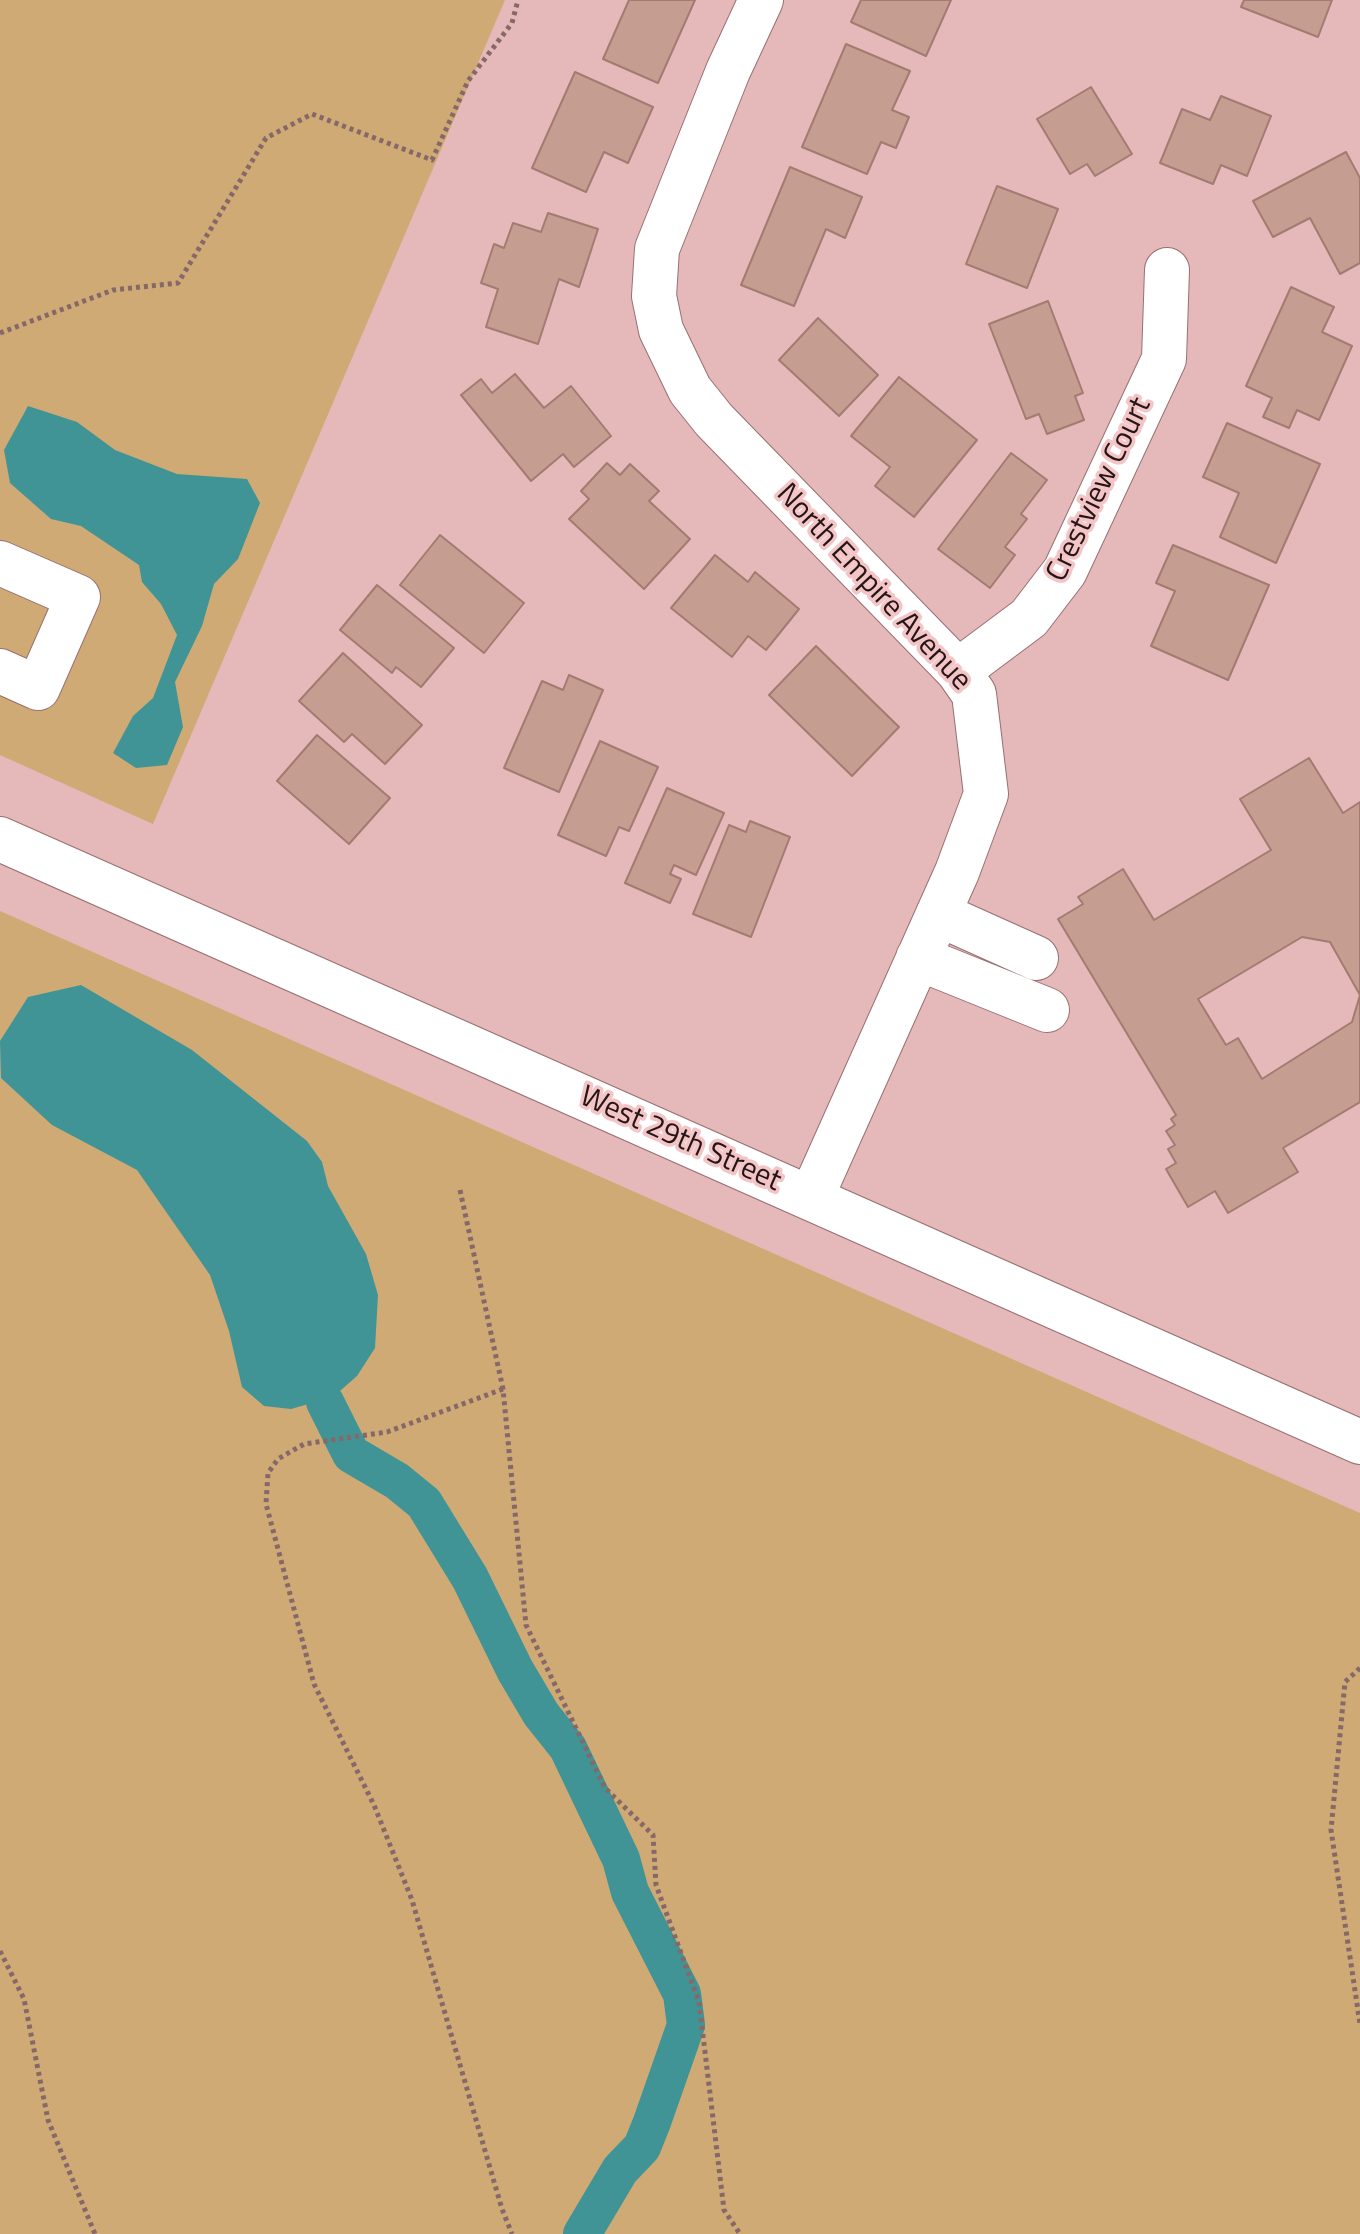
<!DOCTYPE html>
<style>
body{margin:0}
canvas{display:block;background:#e5b8b9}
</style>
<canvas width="1360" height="2234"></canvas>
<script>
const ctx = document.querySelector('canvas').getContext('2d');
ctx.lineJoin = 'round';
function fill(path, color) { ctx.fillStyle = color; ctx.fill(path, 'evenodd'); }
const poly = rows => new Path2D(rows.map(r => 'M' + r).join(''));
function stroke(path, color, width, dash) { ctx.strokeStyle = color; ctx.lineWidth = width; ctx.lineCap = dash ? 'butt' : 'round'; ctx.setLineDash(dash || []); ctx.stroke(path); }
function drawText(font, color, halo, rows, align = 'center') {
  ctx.font = font + ' "Titillium Web",sans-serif'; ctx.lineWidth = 7; ctx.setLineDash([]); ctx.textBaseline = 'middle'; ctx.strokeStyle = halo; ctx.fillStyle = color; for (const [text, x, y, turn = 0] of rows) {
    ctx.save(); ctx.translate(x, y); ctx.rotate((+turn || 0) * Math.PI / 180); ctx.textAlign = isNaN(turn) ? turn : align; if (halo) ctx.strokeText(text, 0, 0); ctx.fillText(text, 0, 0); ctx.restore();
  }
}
fill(poly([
 [0,0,505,0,153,824,0,755],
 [0,911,1360,1513,1360,2234,0,2234]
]), '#cfaa75');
fill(poly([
 [28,406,77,422,115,450,177,474,247,479,260,503,238,559,214,584,202,626,175,682,183,727,167,765,136,768,113,753,133,716,153,698,177,635,161,604,142,582,139,565,81,526,51,519,10,483,4,450],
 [81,985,192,1050,307,1141,322,1162,328,1186,366,1254,378,1295,375,1348,357,1376,333,1397,291,1409,264,1406,242,1387,229,1331,210,1275,137,1170,52,1125,1,1078,0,1041,28,997]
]), '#409496');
stroke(poly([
 [325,1402,351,1454,397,1481,424,1503,470,1578,515,1670,541,1714,568,1748,621,1859,630,1892,682,1994,686,2025,652,2122,642,2147,620,2170,582,2234]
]), '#409496', 38);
const building = poly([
 [629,0,695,0,658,83,603,59,629,0],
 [861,0,951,0,926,56,851,22,861,0],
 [1244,0,1332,0,1318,37,1241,7,1244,0],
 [846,44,910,71,892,110,909,117,896,148,881,142,867,174,802,147,846,44],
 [575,72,653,107,628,163,604,152,586,192,532,168,575,72],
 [1091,87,1132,154,1095,176,1087,164,1070,174,1037,119,1091,87],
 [1221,96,1271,116,1247,176,1221,165,1213,184,1160,163,1182,109,1210,120,1221,96],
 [1346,152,1360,178,1360,263,1340,274,1310,218,1273,237,1253,201,1346,152],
 [790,167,862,197,845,238,826,229,794,306,741,285,790,167],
 [997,186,1058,209,1027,288,966,264,997,186],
 [548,213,598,229,579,287,559,279,538,344,486,327,498,289,481,283,494,244,504,248,513,223,541,232,548,213],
 [1291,287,1334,307,1322,332,1352,346,1319,420,1297,410,1289,428,1263,417,1272,398,1246,386,1291,287],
 [1048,301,1083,393,1075,396,1084,420,1047,434,1039,414,1026,419,989,324,1048,301],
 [818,318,878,375,839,416,779,360,818,318],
 [515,374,544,408,571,386,611,436,574,467,563,454,531,481,461,395,481,379,492,393,515,374],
 [899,377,977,440,914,517,875,486,890,467,851,436,899,377],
 [1227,423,1320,464,1276,563,1220,537,1239,493,1203,477,1227,423],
 [1011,453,1047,480,1021,514,1027,519,1005,547,1015,555,990,588,938,549,1011,453],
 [607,463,620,475,630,464,659,491,649,501,690,539,644,589,569,519,589,499,581,491,607,463],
 [440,535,524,603,484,653,400,585,440,535],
 [1173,545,1269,585,1228,680,1151,646,1175,591,1156,583,1173,545],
 [715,555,748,582,755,572,799,609,766,650,748,636,732,657,671,608,715,555],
 [377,585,454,648,421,687,396,667,392,673,340,630,377,585],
 [816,646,899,727,852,776,769,695,816,646],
 [343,653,422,725,385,764,352,734,344,742,299,701,343,653],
 [569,675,603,690,559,792,504,768,542,681,563,690,569,675],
 [317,735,390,798,349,844,277,781,317,735],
 [600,741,658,767,629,831,619,827,606,856,558,835,600,741],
 [1309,758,1343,813,1360,802,1360,1102,1283,1148,1298,1172,1228,1213,1215,1191,1188,1207,1166,1169,1176,1163,1168,1149,1175,1145,1166,1131,1175,1125,1171,1119,1176,1115,1058,919,1083,904,1078,897,1123,869,1154,920,1271,850,1240,799,1309,758],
 [1302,937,1330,942,1360,995,1352,1022,1262,1079,1238,1038,1226,1045,1198,999,1302,937],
 [667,788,724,813,696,875,674,865,670,874,681,879,670,903,625,883,667,788],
 [750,821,790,837,751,937,693,914,729,825,746,832,750,821]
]);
fill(building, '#c69d91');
stroke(building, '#a37b70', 2);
const minor = poly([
 [761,0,728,71,657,249,654,296,661,330,690,390,714,420,958,671,974,694,986,794,957,872,811,1198],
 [0,563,78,597,38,688,0,671],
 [958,671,1029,618,1065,571,1164,359,1167,270],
 [938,914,1036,958],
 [918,958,1047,1010]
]);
const major = poly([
 [0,839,1360,1442]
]);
stroke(minor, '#997072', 46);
stroke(major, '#997072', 46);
stroke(poly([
 [0,333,113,290,178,283,266,138,312,114,432,160,468,81,512,23,518,0],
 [460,1190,503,1389,526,1625,605,1788,653,1835,656,1885,699,2002,724,2210,740,2234],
 [503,1389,387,1432,304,1444,278,1459,268,1473,266,1504,314,1684,374,1805,412,1900,502,2209,512,2234],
 [1360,1668,1345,1682,1331,1830,1360,2024],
 [0,1951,24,1999,48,2120,95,2234]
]), '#876869', 5, [4, 4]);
stroke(minor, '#fff', 44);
stroke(major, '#fff', 44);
drawText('30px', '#251516', '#f3c5c6', [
 ["Crestview Court",1100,490,-64],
 ["North Empire Avenue",873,588,47],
 ["West 29th Street",680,1140,24]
]);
</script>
